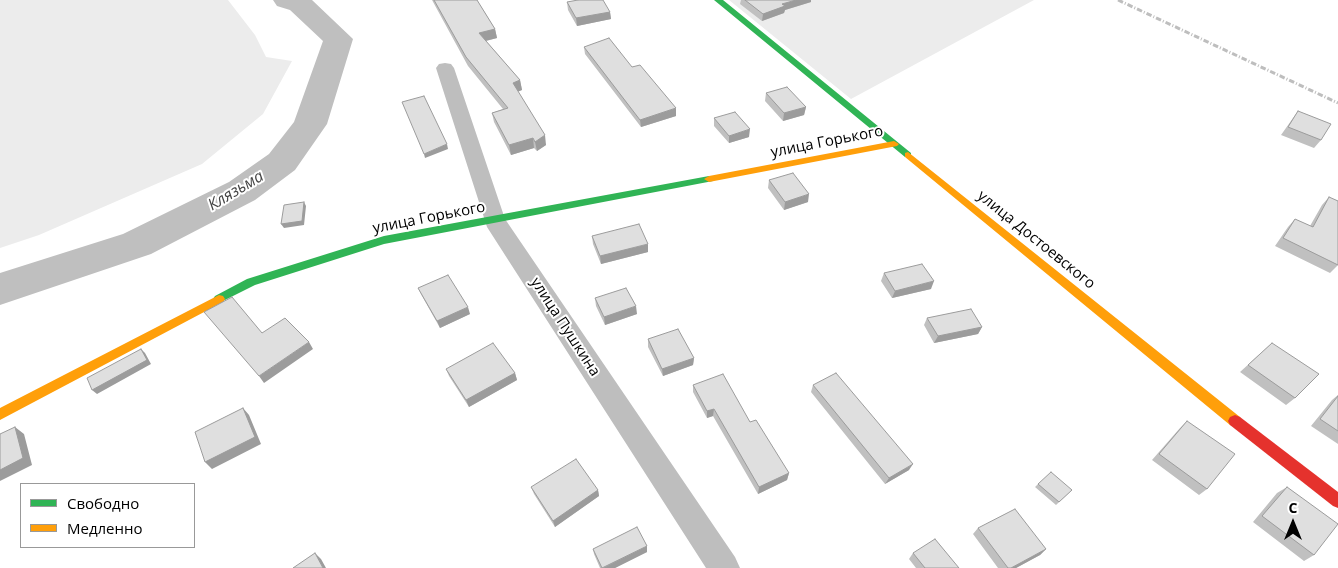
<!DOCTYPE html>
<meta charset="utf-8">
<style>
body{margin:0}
#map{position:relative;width:1338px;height:568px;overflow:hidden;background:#fff;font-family:"Open Sans",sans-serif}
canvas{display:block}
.legend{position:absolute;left:20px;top:483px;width:175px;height:65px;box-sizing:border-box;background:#fff;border:1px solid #999;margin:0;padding:6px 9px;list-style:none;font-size:15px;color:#000}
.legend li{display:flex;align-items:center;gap:10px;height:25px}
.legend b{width:25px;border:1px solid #999}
.north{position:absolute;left:1268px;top:498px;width:50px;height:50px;-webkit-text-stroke:4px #fff;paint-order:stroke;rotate:0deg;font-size:14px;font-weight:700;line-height:20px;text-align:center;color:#000}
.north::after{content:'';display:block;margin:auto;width:18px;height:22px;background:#000;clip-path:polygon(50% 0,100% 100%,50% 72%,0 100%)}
</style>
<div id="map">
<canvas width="1338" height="568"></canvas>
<ul class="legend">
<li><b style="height:6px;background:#30b455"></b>Свободно</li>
<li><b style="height:6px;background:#ff9f0a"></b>Медленно</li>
</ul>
<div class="north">С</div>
</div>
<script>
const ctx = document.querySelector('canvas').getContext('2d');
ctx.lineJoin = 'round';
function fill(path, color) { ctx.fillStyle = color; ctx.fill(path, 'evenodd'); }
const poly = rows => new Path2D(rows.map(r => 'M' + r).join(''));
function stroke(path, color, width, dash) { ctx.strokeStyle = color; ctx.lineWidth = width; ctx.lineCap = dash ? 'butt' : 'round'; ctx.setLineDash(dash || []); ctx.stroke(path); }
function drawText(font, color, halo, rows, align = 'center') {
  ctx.font = font + ' "Open Sans",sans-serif'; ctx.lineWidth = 4; ctx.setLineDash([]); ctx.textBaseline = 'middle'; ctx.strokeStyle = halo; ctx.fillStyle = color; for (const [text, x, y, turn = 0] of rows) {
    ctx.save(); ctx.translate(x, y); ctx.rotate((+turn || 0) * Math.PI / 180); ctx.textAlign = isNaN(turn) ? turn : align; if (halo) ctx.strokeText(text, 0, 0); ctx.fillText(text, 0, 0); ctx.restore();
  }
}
fill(poly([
 [0,0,228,0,255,35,266,57,292,61,263,114,202,164,39,235,0,248],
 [729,0,1034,0,851,99]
]), '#ececec');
fill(poly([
 [273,0,312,0,353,39,327,124,295,170,255,200,151,254,0,305,0,273,123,234,229,182,269,154,294,122,323,41,290,10,277,6,273,0]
]), '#bfbfbf');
fill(poly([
 [445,63,451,64,454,68,505,219,735,557,740,568,706,568,487,227,436,68,439,64,445,63]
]), '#bebebe');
fill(poly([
 [714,0,723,0,911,153,911,157,905,157,714,0],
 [709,176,713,177,714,179,713,181,384,244,255,285,219,303,215,302,213,299,215,296,247,279,384,236,709,176]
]), '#30b455');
fill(poly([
 [894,141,899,144,897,146,709,182,704,179,709,176,894,141],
 [908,152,1240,417,1242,421,1240,425,1235,427,1230,425,905,157,905,153,908,152],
 [219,295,223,296,225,299,223,302,0,420,0,408,219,295]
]), '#ff9f0a');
fill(poly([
 [1235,415,1240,417,1338,492,1338,508,1333,506,1230,425,1228,421,1230,417,1235,415]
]), '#e5322d');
stroke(poly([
 [1118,0,1338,103]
]), '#bebebe', 3, [5.5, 2, 1, 2]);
fill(poly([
 [432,0,477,0,495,29,497,38,486,41,520,80,522,90,518,91,546,145,537,151,534,148,511,155,494,122,492,113,503,109,468,66],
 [741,0,811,0,811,2,785,10,784,13,762,21,740,4],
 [567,2,610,12,611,19,577,26,568,10],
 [584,47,632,67,676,116,641,127,585,54],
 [766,93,806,107,804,115,783,121,765,101],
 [1298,111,1321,140,1314,148,1281,135],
 [714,118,749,137,729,143,714,126],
 [769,180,808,202,784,210,768,188],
 [1329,197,1338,201,1338,265,1330,273,1275,246,1288,227,1295,219,1310,226,1322,205],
 [592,236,648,252,601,264,593,244],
 [884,273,931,289,892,298,881,281],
 [418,288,470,314,440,328,422,296],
 [595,298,637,314,605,325,596,306],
 [927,318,982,327,978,334,934,343,924,325],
 [648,339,694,358,693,365,663,376,648,347],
 [1272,343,1295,398,1286,405,1240,372],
 [446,369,515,373,517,380,469,407,449,376],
 [693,385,750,422,789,473,787,480,758,494,713,416,707,418,693,392],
 [813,385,909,470,885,484,811,392],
 [1338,395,1338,444,1311,426,1332,400],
 [1187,421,1207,489,1199,495,1152,460,1180,428],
 [1038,484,1072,490,1056,505,1035,487],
 [531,487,598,490,599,496,555,527,534,494],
 [1287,487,1314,555,1304,561,1253,522,1277,493],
 [978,528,1046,549,1040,555,1016,568,998,568,973,534],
 [647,546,647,552,615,568,600,568,594,554,593,549],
 [913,553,959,568,916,568,909,559]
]), '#c0c0c0');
fill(poly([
 [796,0,811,0,811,2,785,10,784,13,762,21,763,14,782,4],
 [610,12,611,19,577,26,576,18],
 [495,29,497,38,481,42,479,33],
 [520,80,522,90,515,93,513,83],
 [806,107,804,115,783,121,784,113],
 [676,108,676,116,641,127,640,120],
 [750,129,749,137,729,143,729,136],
 [545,135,546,145,537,151,535,142],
 [533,138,534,148,511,155,509,145],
 [447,144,448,149,425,158,424,154],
 [809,194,808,202,784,210,785,202],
 [304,202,306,206,304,225,284,228,281,224],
 [648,244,648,252,601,264,600,256],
 [934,281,931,289,892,298,895,291],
 [636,306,637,314,605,325,604,317],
 [468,307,470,314,440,328,437,321],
 [982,327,978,334,934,343,938,336],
 [309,342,313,349,264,383,259,376],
 [141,349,145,353,151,364,97,394,92,390],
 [694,358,693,365,663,376,662,369],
 [515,373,517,380,469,407,466,400],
 [243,408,249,415,261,444,212,469,205,462],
 [714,409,713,416,707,418,707,411],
 [15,427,24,434,32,465,0,481,0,470],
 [913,464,909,470,885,484,889,478],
 [789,473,787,480,758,494,759,487],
 [598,490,599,496,555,527,553,521],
 [647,546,647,552,615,568,603,568],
 [1046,549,1040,555,1016,568,1011,568],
 [315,553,321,559,326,568,323,568]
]), '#9c9c9c');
const building = poly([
 [434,0,477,0,495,29,479,33,520,80,513,83,545,135,535,142,533,138,509,145,492,113,508,108,466,57,434,0],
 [578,0,603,0,610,12,576,18,567,2,578,0],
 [745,0,796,0,782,4,785,6,763,14,745,0],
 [609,38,632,67,640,65,676,108,640,120,584,47,609,38],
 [787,87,806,107,784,113,766,93,787,87],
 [424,96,447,144,424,154,402,102,424,96],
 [1298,111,1331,124,1321,140,1288,127,1298,111],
 [735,112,750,129,729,136,714,118,735,112],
 [793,173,809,194,785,202,769,180,793,173],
 [1329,197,1338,201,1338,265,1283,238,1295,219,1313,227,1329,197],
 [304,202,302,221,281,224,284,205,304,202],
 [639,224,648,244,600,256,592,236,639,224],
 [922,264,934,281,895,291,884,273,922,264],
 [448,275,468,307,437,321,418,288,448,275],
 [626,288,636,306,604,317,595,298,626,288],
 [232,297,262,333,285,318,309,342,259,376,204,312,232,297],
 [971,309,982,327,938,336,927,318,971,309],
 [678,329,694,358,662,369,648,339,678,329],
 [493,343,515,373,466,400,446,369,493,343],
 [1272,343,1319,374,1295,398,1248,365,1272,343],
 [141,349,147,360,92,390,87,378,141,349],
 [836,373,913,464,889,478,813,385,836,373],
 [723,374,750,422,756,420,789,473,759,487,714,409,707,411,693,385,723,374],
 [1338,396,1338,431,1320,419,1338,396],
 [243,408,255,437,205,462,195,432,243,408],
 [1187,421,1235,454,1207,489,1159,454,1187,421],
 [15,427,23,458,0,470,0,434,15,427],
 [576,459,598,490,553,521,531,487,576,459],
 [1051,472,1072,490,1059,502,1038,484,1051,472],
 [1287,487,1338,524,1314,555,1262,516,1287,487],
 [1015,509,1046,549,1011,568,1008,568,978,528,1015,509],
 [637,527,647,546,602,568,593,549,637,527],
 [935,539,959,568,925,568,913,553,935,539],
 [315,553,323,568,293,568,315,553]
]);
fill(building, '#dfdfdf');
stroke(building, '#9c9c9c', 1);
drawText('15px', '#000', '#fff', [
 ["улица Горького",827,142,-11],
 ["улица Горького",429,218,-11],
 ["улица Достоевского",1036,240,39],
 ["улица Пушкина",565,327,57]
]);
drawText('italic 16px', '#444', '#fff', [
 ["Клязьма",236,191,-31]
]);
</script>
